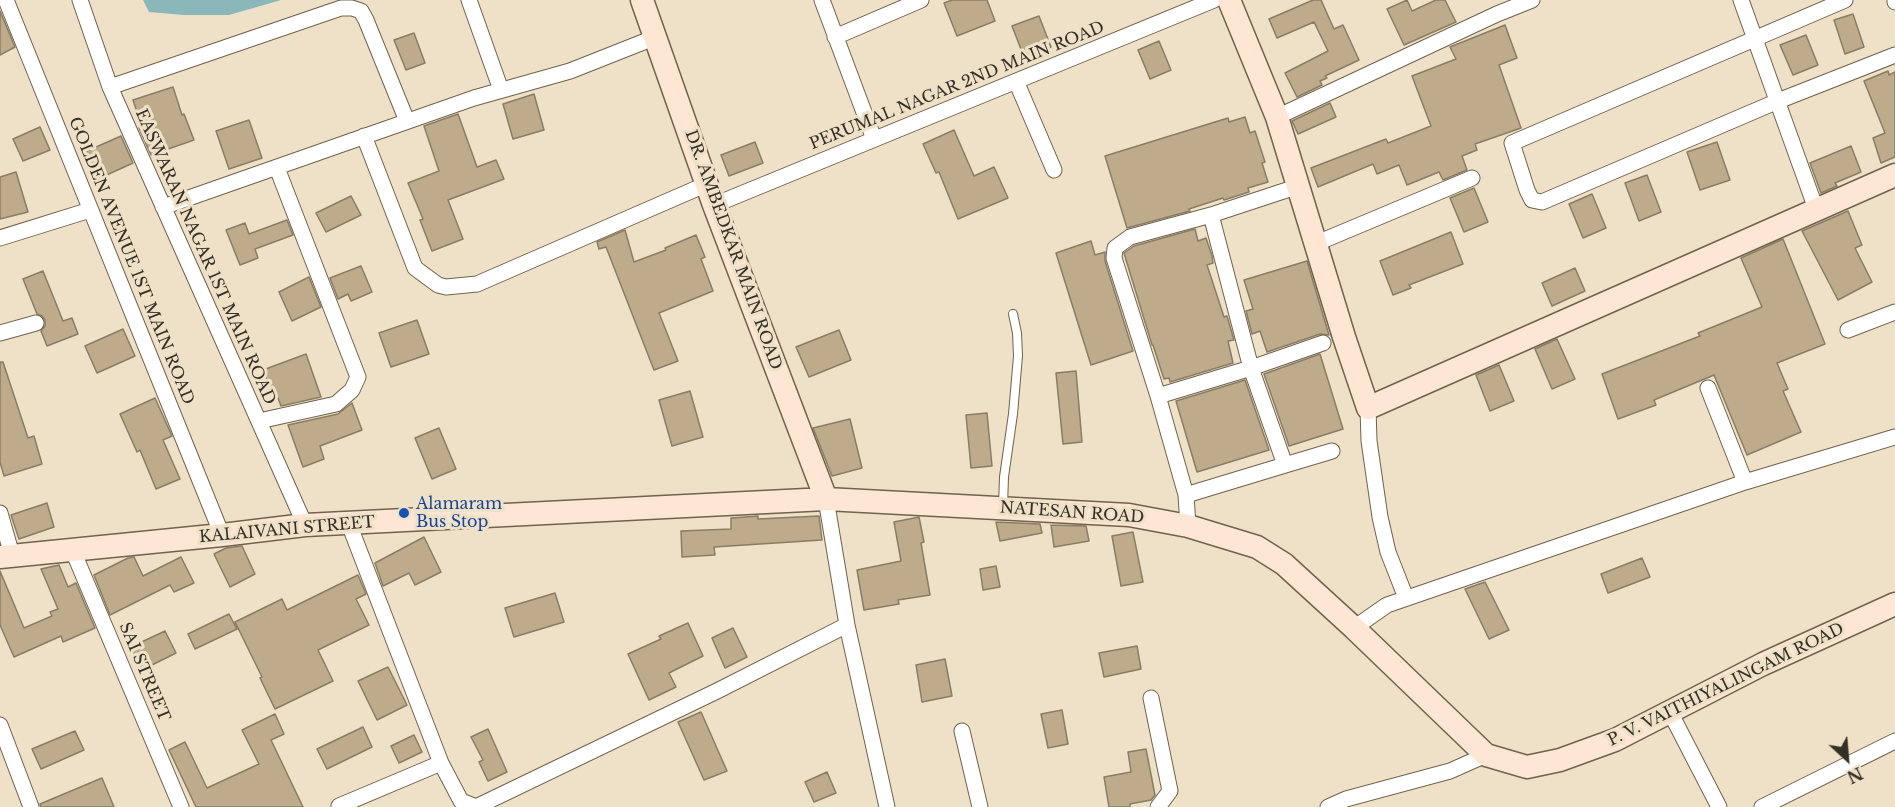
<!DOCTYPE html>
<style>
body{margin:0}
#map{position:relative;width:1895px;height:807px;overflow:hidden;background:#efe1c7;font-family:"Libre Baskerville",serif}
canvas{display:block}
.north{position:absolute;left:1817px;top:729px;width:60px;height:60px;-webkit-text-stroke:4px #efe1c7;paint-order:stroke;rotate:154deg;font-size:16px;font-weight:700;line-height:24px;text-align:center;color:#353026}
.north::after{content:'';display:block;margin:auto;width:21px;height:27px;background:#353026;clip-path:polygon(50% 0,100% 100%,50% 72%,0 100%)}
</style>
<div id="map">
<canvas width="1895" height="807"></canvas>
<div class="north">N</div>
</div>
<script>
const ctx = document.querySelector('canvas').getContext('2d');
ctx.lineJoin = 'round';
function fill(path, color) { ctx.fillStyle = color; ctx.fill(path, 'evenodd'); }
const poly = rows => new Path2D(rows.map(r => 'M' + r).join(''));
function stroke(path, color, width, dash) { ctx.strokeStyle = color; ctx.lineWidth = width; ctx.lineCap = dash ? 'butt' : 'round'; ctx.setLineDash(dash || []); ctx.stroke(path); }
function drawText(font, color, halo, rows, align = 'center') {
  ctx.font = font + ' "Libre Baskerville",serif'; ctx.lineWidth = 6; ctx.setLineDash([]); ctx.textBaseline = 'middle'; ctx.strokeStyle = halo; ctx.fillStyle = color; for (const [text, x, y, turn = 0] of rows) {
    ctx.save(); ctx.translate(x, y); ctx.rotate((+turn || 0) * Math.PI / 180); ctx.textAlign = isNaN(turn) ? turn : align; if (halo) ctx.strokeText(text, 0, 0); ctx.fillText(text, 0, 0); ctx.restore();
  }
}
fill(poly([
 [143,0,281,0,229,15,184,15,149,12]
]), '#8ab7ba');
const building = poly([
 [952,0,987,0,995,21,957,36,944,3,952,0],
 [1313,0,1321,0,1334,29,1343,25,1359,60,1325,76,1327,78,1320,81,1322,85,1297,97,1285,73,1328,51,1314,22,1277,38,1269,19,1313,0],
 [1407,0,1412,11,1436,0,1445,0,1456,22,1404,45,1387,9,1407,0],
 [0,11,15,47,0,55,0,11],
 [1853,14,1864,47,1845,54,1834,20,1853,14],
 [1039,16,1051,47,1024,57,1012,26,1039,16],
 [1505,25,1517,58,1499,65,1521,128,1475,144,1477,150,1462,156,1467,170,1443,180,1439,172,1407,185,1399,165,1377,174,1373,164,1318,187,1311,168,1386,139,1388,143,1431,126,1412,76,1456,59,1450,47,1505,25],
 [414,33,425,63,406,70,394,40,414,33],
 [1806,35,1818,65,1793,75,1780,45,1806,35],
 [1159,41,1171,70,1150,79,1138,50,1159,41],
 [1888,71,1889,75,1895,72,1895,157,1881,163,1873,138,1885,133,1864,81,1888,71],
 [173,87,182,115,184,114,194,140,151,155,139,128,142,127,133,100,173,87],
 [534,94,544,130,513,139,503,104,534,94],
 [1330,103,1336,117,1298,134,1292,121,1330,103],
 [458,114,477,167,496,160,504,179,448,200,463,239,432,251,420,220,423,219,408,183,439,171,424,126,458,114],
 [1245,117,1250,133,1255,131,1265,162,1262,163,1268,182,1248,188,1249,192,1224,200,1223,198,1189,209,1190,211,1127,228,1105,156,1228,118,1229,122,1245,117],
 [249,120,262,158,229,169,216,131,249,120],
 [40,127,50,150,23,161,13,139,40,127],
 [954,130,974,176,994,167,1008,198,958,219,939,172,936,173,923,144,954,130],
 [121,136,133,163,100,178,87,151,121,136],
 [755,142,763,163,729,176,721,155,755,142],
 [1717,142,1730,180,1700,190,1687,152,1717,142],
 [1851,146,1861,172,1835,183,1837,186,1821,193,1810,163,1851,146],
 [16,172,28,212,0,219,0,177,16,172],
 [1647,175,1661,212,1639,221,1625,183,1647,175],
 [1474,188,1488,222,1464,232,1450,198,1474,188],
 [1592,194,1606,228,1583,238,1569,204,1592,194],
 [351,196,361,215,326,232,316,213,351,196],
 [1848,211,1862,245,1855,248,1872,282,1838,300,1802,231,1848,211],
 [287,220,293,235,255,249,258,258,240,265,226,230,245,223,249,234,287,220],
 [1195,229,1198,241,1206,238,1212,256,1213,263,1207,265,1224,317,1227,316,1234,340,1228,341,1233,363,1170,382,1169,378,1164,379,1153,345,1152,345,1124,253,1134,246,1195,229],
 [625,230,634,262,666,250,665,248,696,235,705,257,701,259,713,291,659,313,678,361,654,370,606,247,599,249,597,242,625,230],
 [1451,232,1463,264,1409,285,1411,288,1393,295,1380,261,1451,232],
 [1783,239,1825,344,1777,363,1788,389,1783,391,1801,432,1747,455,1714,375,1654,400,1656,405,1618,419,1602,374,1700,336,1698,333,1762,307,1741,258,1783,239],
 [1091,241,1095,255,1105,252,1105,261,1133,351,1091,365,1056,253,1091,241],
 [1307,261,1329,335,1320,334,1267,352,1260,331,1252,334,1246,311,1253,309,1244,280,1307,261],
 [361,266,372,292,351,301,348,294,338,299,330,278,361,266],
 [1575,268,1585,291,1552,306,1542,283,1575,268],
 [43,271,63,321,72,318,78,334,47,346,41,331,45,326,45,320,42,316,37,314,23,279,43,271],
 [309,277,321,307,292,321,279,292,309,277],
 [417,320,429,354,391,367,379,333,417,320],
 [123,329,135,356,97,373,85,346,123,329],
 [839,330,851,360,809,377,796,347,839,330],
 [1557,339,1575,379,1552,389,1535,349,1557,339],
 [306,354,321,397,281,406,278,398,274,400,263,370,306,354],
 [1320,354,1343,429,1289,446,1264,374,1320,354],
 [0,362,3,362,28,438,34,436,42,464,4,476,0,462,0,362],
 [1499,365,1514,401,1490,411,1476,375,1499,365],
 [1076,371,1082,442,1063,444,1056,373,1076,371],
 [1245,380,1269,450,1197,472,1176,401,1245,380],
 [690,391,703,437,672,446,659,400,690,391],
 [155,398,172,436,163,440,180,479,156,489,140,450,137,452,120,414,155,398],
 [352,403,362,430,320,446,324,459,303,467,288,425,338,414,352,403],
 [987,413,992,466,971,468,966,415,987,413],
 [850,419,862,468,832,476,813,428,850,419],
 [439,428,456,469,432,479,415,438,439,428],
 [47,503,54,527,19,539,11,515,47,503],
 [758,516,758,519,819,516,822,540,714,547,715,555,682,557,681,531,731,529,731,518,758,516],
 [919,517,924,542,921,543,930,595,898,600,899,604,864,610,857,570,901,561,894,522,919,517],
 [996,522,1040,524,1042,533,1000,541,996,522],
 [1051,525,1086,526,1089,541,1054,547,1051,525],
 [1133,532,1143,582,1121,586,1112,536,1133,532],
 [424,537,441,572,415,585,409,573,383,586,375,563,424,537],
 [242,546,255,574,230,587,214,554,226,548,242,546],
 [134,557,143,576,181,557,194,583,174,592,170,585,110,615,94,575,128,558,134,557],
 [1642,558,1650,577,1608,593,1601,574,1642,558],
 [59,565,68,587,76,583,95,628,63,642,61,636,14,657,0,625,0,571,24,628,52,616,50,612,58,609,41,569,59,565],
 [996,566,1000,587,983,590,980,569,996,566],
 [358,575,366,594,356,599,369,625,318,650,333,681,275,709,260,678,262,677,235,622,282,599,287,610,358,575],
 [1485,582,1509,630,1489,639,1465,589,1485,582],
 [555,593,564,622,514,637,505,608,555,593],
 [229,614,237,629,195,649,188,634,229,614],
 [688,623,703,656,669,673,676,687,649,700,628,654,661,639,659,636,688,623],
 [733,628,747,657,725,668,712,638,733,628],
 [165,631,176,653,142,670,131,647,165,631],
 [1137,646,1141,669,1104,677,1099,653,1137,646],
 [945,659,952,696,922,702,916,665,945,659],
 [388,667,407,705,377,720,358,681,388,667],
 [1062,710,1068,744,1048,748,1041,714,1062,710],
 [701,712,727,771,704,780,678,722,701,712],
 [275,714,284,734,271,740,303,807,196,807,169,750,185,742,207,788,259,764,242,730,275,714],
 [363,727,372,747,327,769,317,749,363,727],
 [488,729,507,772,488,781,479,762,483,760,471,737,488,729],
 [75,731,84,750,41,769,32,749,75,731],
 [414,735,422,752,399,763,391,746,414,735],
 [1146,749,1155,795,1151,800,1130,804,1130,807,1109,807,1104,777,1131,772,1128,752,1146,749],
 [827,772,836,793,814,802,805,782,827,772],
 [102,778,114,807,41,807,40,804,102,778]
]);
fill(building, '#bdab8b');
stroke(building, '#8a7d65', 1.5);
const lane = poly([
 [1003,506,1004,477,1013,414,1018,356,1017,333,1013,314]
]);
const street = poly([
 [6,0,222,535],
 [80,0,110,87,305,525],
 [469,0,501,90],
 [822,0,874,139],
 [1741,0,1816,209],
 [1845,0,1512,143,1527,190,1532,200,1542,202,1778,101,1895,55],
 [1895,0,1895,2],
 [835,37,921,0],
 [1016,81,1054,170],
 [110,87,341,8,352,8,361,11,366,20,407,121],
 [1277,117,1497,14,1532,0],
 [364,136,415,268,438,285,446,287,477,284,707,184],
 [714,205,1214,0],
 [163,207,474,98,570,71,656,37],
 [0,238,90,210],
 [1317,243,1472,178],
 [1848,330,1895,312],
 [0,333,36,323],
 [1708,388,1745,482,1895,437],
 [1158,396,1251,368,1211,215],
 [1368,408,1369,441,1380,517,1388,552,1406,598],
 [259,421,336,404,352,390,358,377,277,168],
 [1285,465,1332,451],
 [1186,495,1285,465,1251,368,1323,343],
 [826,499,847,625,887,807],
 [0,513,12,555],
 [349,524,441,763,461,801,476,807,717,691,847,625],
 [1188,526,1186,495,1158,396,1114,258,1115,248,1130,237,1211,215,1299,186],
 [73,551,181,807],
 [1354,628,1387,605,1745,482],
 [1151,698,1170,791,1158,807],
 [1670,712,1719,807],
 [0,725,31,807],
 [962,731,980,807],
 [339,806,441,763],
 [1328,807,1346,799,1450,771,1486,755],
 [1762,807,1895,741]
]);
const secondary = poly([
 [642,0,714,205,826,499],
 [1229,0,1277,117,1344,337,1368,408,1895,175],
 [0,557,222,535,305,525,826,499,1129,515,1188,526,1257,547,1284,564,1354,628,1486,755,1527,767,1560,760,1615,740,1763,664,1895,604]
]);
stroke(lane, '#6f634c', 10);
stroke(street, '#6f634c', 17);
stroke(secondary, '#6f634c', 25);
stroke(lane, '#fff', 8);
stroke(street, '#fff', 15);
stroke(secondary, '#fee6d4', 22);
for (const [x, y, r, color] of [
 [404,513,6,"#1a4fb4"]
]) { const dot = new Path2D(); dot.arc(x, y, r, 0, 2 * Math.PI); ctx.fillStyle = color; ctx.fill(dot); stroke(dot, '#efe1c7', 2); }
drawText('16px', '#353026', '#efe1c7', [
 ["PERUMAL NAGAR 2ND MAIN ROAD",957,86,-22],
 ["DR. AMBEDKAR MAIN ROAD",733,250,70],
 ["EASWARAN NAGAR 1ST MAIN ROAD",205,257,66],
 ["GOLDEN AVENUE 1ST MAIN ROAD",131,261,68],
 ["NATESAN ROAD",1072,513,4],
 ["KALAIVANI STREET",287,530,-5],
 ["SAI STREET",144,672,67],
 ["P. V. VAITHIYALINGAM ROAD",1726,685,-26]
]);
drawText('16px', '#164399', '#efe1c7', [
 ["Alamaram",416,504],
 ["Bus Stop",416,522]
], 'left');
</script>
